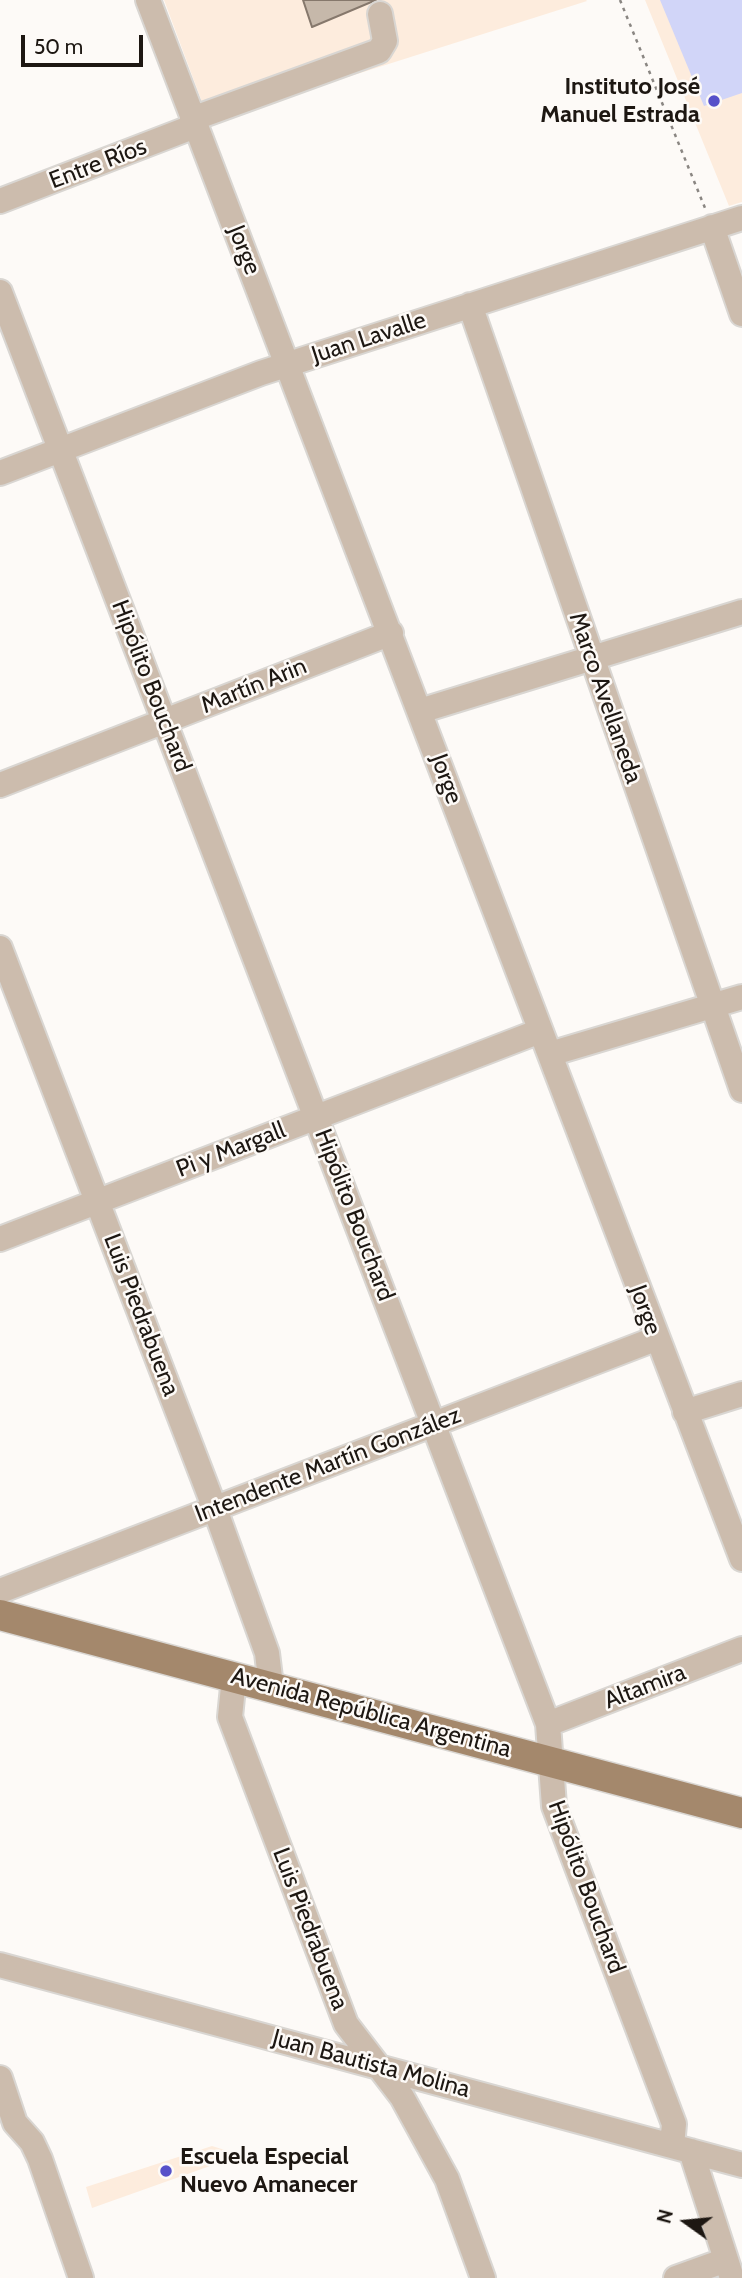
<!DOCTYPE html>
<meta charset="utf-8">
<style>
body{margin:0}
#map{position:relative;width:742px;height:2278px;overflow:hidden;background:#fdfaf7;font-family:Cabin,sans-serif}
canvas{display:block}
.north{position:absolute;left:651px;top:2187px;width:70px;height:70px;-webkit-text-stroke:5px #fdfaf7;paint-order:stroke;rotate:285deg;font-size:19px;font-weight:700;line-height:28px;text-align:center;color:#1d1712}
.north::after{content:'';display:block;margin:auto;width:24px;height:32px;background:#1d1712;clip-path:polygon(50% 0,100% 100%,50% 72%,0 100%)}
.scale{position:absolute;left:21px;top:35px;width:122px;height:32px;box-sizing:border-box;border:4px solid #1d1712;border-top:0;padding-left:9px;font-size:21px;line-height:24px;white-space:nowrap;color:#1d1712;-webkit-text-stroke:5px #fdfaf7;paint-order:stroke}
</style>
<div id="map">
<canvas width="742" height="2278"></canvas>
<div class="north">N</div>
<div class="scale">50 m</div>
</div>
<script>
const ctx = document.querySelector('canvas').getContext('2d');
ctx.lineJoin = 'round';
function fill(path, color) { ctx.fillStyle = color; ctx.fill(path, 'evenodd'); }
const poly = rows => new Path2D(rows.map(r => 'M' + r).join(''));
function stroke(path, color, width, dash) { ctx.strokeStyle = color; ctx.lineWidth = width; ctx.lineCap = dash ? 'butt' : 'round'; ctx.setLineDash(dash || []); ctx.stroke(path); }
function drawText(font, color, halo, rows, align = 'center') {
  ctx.font = font + ' Cabin,sans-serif'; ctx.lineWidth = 5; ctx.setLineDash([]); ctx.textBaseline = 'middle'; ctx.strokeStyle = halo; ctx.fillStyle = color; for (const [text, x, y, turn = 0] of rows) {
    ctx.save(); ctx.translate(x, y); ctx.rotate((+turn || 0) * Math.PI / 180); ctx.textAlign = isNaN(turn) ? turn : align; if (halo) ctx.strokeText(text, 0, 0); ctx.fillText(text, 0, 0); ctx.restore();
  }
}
fill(poly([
 [164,0,586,0,587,1,209,121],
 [645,0,742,0,742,202,729,206],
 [212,2146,241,2155,92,2208,86,2187]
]), '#fdecdd');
fill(poly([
 [660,0,742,0,742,93,704,106]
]), '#d1d5f8');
const building = poly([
 [303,0,376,0,312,27,303,0]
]);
fill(building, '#c6b8aa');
stroke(building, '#86786c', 2);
const minor = poly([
 [148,0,742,1559],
 [192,119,379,51,385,41,380,14],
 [0,201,195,126],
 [712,227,742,314],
 [0,292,548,1724,554,1806,674,2124,672,2146],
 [470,305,742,1090],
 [0,473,261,373,742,218],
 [420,711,742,612],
 [0,785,391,633],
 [0,948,215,1509,267,1653,271,1686],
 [550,1054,742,997],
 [0,1239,540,1031],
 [685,1412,742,1394],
 [0,1591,655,1339],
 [234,1677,230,1717,346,2024,402,2097,447,2179,483,2278],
 [548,1724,742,1649],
 [0,1965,742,2165],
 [0,2078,15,2123,32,2142,40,2159,81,2278],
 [691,2151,732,2278],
 [676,2278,726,2260]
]);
const major = poly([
 [0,1615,742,1813]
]);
stroke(minor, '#d9d6d2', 28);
stroke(major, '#d9d6d2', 33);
stroke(poly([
 [620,0,705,208]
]), '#8a8682', 2.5, [3.5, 5]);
stroke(minor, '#ccbcad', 24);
stroke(major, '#a4886c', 30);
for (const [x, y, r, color] of [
 [714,101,7,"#5751c9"],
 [166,2171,7,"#5751c9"]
]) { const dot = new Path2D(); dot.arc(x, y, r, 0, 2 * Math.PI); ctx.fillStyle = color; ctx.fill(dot); stroke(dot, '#fdfaf7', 2.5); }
drawText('bold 24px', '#1d1712', '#fdfaf7', [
 ["Instituto José",700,87],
 ["Manuel Estrada",700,115],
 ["Escuela Especial",180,2157,"left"],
 ["Nuevo Amanecer",180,2185,"left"]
], 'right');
drawText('24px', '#1d1712', '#fdfaf7', [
 ["Entre Ríos",98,164,-21],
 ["Jorge",244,250,68],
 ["Juan Lavalle",369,338,-18],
 ["Hipólito Bouchard",151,686,69],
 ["Martín Arin",254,686,-22],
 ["Marco Avellaneda",605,698,71],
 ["Jorge",446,779,70],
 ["Pi y Margall",231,1150,-21],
 ["Hipólito Bouchard",354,1215,69],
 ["Jorge",645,1310,70],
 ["Luis Piedrabuena",141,1315,69],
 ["Intendente Martín González",328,1465,-21],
 ["Altamira",645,1687,-21],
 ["Avenida República Argentina",371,1713,15],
 ["Hipólito Bouchard",586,1887,70],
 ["Luis Piedrabuena",310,1929,69],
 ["Juan Bautista Molina",371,2064,15]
]);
</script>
